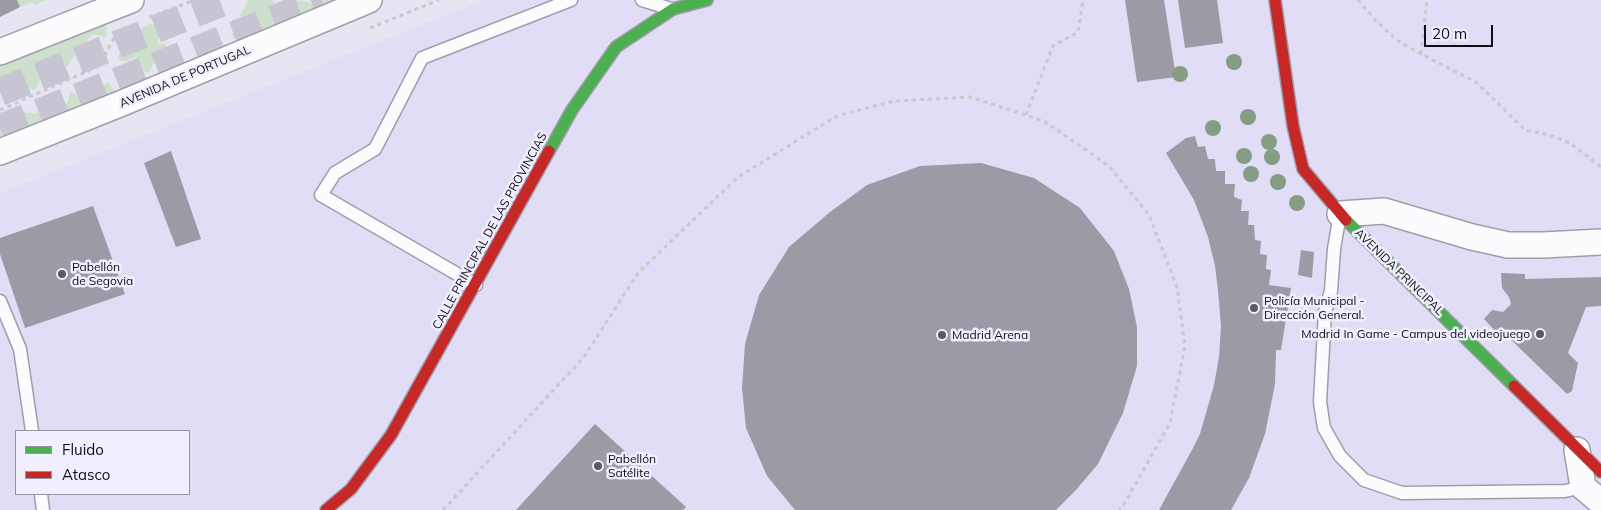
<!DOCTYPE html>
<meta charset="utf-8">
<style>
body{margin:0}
#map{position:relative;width:1601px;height:510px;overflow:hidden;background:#e8e5f3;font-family:Mulish,sans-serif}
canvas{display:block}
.legend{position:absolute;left:15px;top:430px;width:175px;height:65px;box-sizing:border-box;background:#f1eefe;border:1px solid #9794a1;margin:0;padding:6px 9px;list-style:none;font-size:15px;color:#0f0d16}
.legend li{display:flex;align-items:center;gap:10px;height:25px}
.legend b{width:25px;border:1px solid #9794a1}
.scale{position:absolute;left:1424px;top:25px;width:69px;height:22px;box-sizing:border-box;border:2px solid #0f0d16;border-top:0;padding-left:6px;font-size:15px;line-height:18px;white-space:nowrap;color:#0f0d16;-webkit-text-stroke:4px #f1eefe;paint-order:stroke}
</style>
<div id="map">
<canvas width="1601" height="510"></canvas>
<ul class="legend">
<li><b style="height:6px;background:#4caf50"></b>Fluido</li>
<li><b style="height:6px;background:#c62828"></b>Atasco</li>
</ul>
<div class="scale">20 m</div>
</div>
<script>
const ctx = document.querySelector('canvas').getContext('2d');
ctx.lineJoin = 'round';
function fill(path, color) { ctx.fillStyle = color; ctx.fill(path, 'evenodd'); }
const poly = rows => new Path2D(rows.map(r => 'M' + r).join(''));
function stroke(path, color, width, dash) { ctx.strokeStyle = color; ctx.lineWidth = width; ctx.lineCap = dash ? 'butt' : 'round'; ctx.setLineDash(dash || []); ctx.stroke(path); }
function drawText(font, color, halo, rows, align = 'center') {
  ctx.font = font + ' Mulish,sans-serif'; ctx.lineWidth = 5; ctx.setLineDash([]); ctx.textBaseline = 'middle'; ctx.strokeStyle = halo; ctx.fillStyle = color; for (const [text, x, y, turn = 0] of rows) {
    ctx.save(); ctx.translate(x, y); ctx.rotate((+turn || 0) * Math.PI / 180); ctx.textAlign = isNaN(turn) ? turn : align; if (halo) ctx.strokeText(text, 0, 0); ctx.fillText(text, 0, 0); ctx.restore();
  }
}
fill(poly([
 [484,0,1601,0,1601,510,0,510,0,193],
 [16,431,189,431,189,494,16,494]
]), '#e2ddf6');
fill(poly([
 [17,0,46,0,34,5,32,2,20,7],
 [247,0,273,0,275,5,280,9,288,8,297,0,318,4,325,0,333,0,339,5,236,47,236,41,231,34,237,30,241,25,242,18,240,15,245,7],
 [106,22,107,38,99,35,92,35,87,40,87,54,81,53,74,56,63,73,54,70,47,72,42,76,35,90,27,88,21,90,17,96,13,89,9,86,0,86,0,64],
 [150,24,155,24,161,32,157,43,165,44,167,47,164,56,159,57,162,60,161,64,159,65,153,63,151,70,148,73,142,70,138,64,138,57,135,57,128,61,121,61,118,57,120,52,125,50,132,50,129,42,135,39,141,41,139,35,142,28],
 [108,82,117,95,0,142,0,122,13,121,17,116,19,109,27,113,34,113,39,112,42,108,47,113,53,114,61,111,67,103,70,92,80,95,96,93]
]), '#cedfce');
fill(poly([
 [0,0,17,0,20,7,0,17],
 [1125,0,1164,0,1176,77,1137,82],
 [1178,0,1217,0,1223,43,1185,48],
 [1195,136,1198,147,1205,146,1208,159,1215,159,1216,171,1225,171,1225,184,1235,184,1234,197,1242,200,1241,211,1249,211,1248,225,1254,225,1255,240,1261,241,1260,254,1267,255,1266,269,1271,270,1269,285,1291,288,1281,350,1276,350,1275,384,1265,434,1249,478,1231,510,1159,510,1193,448,1200,434,1214,385,1219,357,1221,326,1218,290,1215,266,1208,237,1194,200,1166,153,1186,138],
 [171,151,201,239,176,247,144,163],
 [981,163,1034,178,1080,208,1114,251,1129,289,1137,327,1137,366,1123,413,1098,464,1076,490,1056,510,795,510,767,476,746,428,742,388,745,344,759,295,789,247,830,212,867,185,920,166],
 [93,206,125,294,25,328,0,254,0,238],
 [1301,250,1314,252,1312,278,1298,275],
 [1501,273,1525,274,1525,279,1601,277,1601,306,1586,307,1568,353,1578,363,1572,391,1567,394,1504,333,1500,336,1484,319,1492,310,1503,312,1511,304,1509,297,1502,288],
 [595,424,686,507,683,510,516,510]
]), '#9c9aa4');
stroke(poly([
 [0,92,228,0],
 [0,128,322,0]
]), '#c7c5d2', 28, [28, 14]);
const lane = poly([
 [642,0,671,9],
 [1340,214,1334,249,1331,291,1325,312,1320,402,1324,428,1340,456,1364,480,1402,493,1565,491,1583,487],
 [476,285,321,195,335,173,375,149,422,58,571,0],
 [0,301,20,349,32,431],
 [41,494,43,510]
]);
const street = poly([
 [0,52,131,0],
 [0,152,120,104,369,0],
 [1340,214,1384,211,1472,237,1508,245,1543,245,1601,242],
 [1577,450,1583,487,1601,502]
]);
const fast = poly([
 [549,151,572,110,616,47,673,9,707,0],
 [1346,220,1514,386]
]);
const jam = poly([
 [1275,0,1293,126,1303,169,1346,220],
 [1514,386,1601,472],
 [326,510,351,489,391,435,549,151]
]);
stroke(lane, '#a09ea9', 15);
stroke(street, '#a09ea9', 28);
stroke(fast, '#a09ea9', 14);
stroke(jam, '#a09ea9', 14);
stroke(poly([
 [1358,0,1377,22,1398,41,1421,54,1476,82,1525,130,1550,135,1570,143,1601,167],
 [149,17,195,0],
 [370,28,439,0],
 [1421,54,1427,0],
 [0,110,99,66,116,34,119,32],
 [1026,115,1053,46,1078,32,1083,0],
 [443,510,584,357,638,273,738,177,837,116,894,101,970,97,1044,121,1109,166,1149,215,1177,287,1185,346,1170,423,1123,506,1119,510]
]), '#c9c8cc', 3, [4, 4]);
stroke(lane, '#fcfbfd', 12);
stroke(street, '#fcfbfd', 25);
stroke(fast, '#4caf50', 11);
stroke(jam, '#c62828', 11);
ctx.fillStyle = '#859d83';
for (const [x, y] of [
 [1234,62],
 [1180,74],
 [1248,117],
 [1213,128],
 [1269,142],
 [1244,156],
 [1272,157],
 [1251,174],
 [1278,182],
 [1297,203]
]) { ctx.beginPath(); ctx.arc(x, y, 8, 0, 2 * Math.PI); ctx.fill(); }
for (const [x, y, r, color] of [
 [62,274,5,"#5b5963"],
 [1254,308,5,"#5b5963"],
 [1540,334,5,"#5b5963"],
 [942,335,5,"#5b5963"],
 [598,466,5,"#5b5963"]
]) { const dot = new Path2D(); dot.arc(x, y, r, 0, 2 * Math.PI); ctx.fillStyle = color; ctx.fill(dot); stroke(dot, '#f1eefe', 2); }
drawText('12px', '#0f0d16', '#f1eefe', [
 ["AVENIDA DE PORTUGAL",185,77,-23],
 ["CALLE PRINCIPAL DE LAS PROVINCIAS",490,231,-61],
 ["AVENIDA PRINCIPAL",1399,272,44]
]);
drawText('12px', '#0f0d16', '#f1eefe', [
 ["Pabellón",72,267],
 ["de Segovia",72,281],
 ["Policía Municipal -",1264,301],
 ["Dirección General.",1264,315],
 ["Madrid In Game - Campus del videojuego",1530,334,"right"],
 ["Madrid Arena",952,335],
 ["Pabellón",608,459],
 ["Satélite",608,473]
], 'left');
</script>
